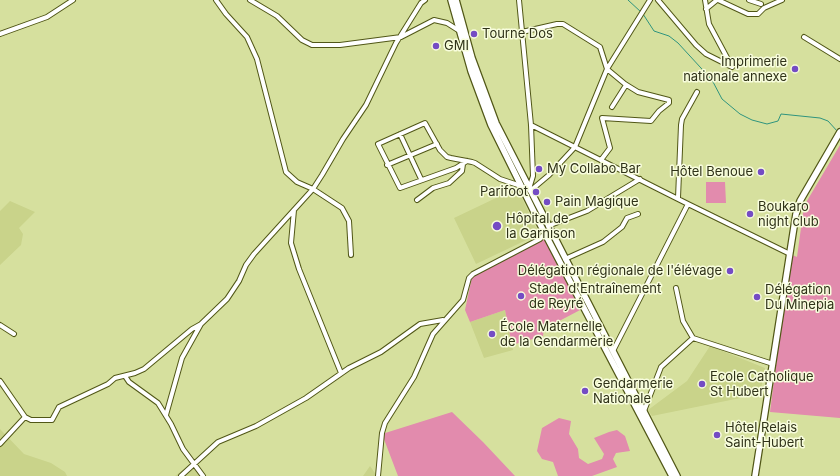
<!DOCTYPE html>
<meta charset="utf-8">
<style>
body{margin:0}
canvas{display:block;background:#d6e09e}
</style>
<canvas width="840" height="476"></canvas>
<script>
const ctx = document.querySelector('canvas').getContext('2d');
ctx.lineJoin = 'round';
function fill(path, color) { ctx.fillStyle = color; ctx.fill(path, 'evenodd'); }
const poly = rows => new Path2D(rows.map(r => 'M' + r).join(''));
function stroke(path, color, width, dash) { ctx.strokeStyle = color; ctx.lineWidth = width; ctx.lineCap = dash ? 'butt' : 'round'; ctx.setLineDash(dash || []); ctx.stroke(path); }
function drawText(font, color, halo, rows, align = 'center') {
  ctx.font = font + ' Inter,sans-serif'; ctx.lineWidth = 3; ctx.setLineDash([]); ctx.textBaseline = 'middle'; ctx.strokeStyle = halo; ctx.fillStyle = color; for (const [text, x, y, turn = 0] of rows) {
    ctx.save(); ctx.translate(x, y); ctx.rotate((+turn || 0) * Math.PI / 180); ctx.textAlign = isNaN(turn) ? turn : align; if (halo) ctx.strokeText(text, 0, 0); ctx.fillText(text, 0, 0); ctx.restore();
  }
}
fill(poly([
 [517,188,539,234,476,264,454,218],
 [10,201,35,212,19,228,23,234,21,245,0,265,0,211],
 [505,310,513,350,484,358,470,322],
 [710,346,765,368,760,394,652,416,648,410,687,381],
 [0,429,24,454,51,463,65,472,67,476,0,476],
 [193,462,203,476,175,476,185,468],
 [370,466,377,476,363,476]
]), '#c9d38a');
fill(poly([
 [840,141,840,418,770,412,790,254,797,257,804,206,840,145],
 [706,182,725,182,726,203,706,203],
 [544,239,582,309,544,329,543,336,512,345,505,310,470,322,465,310,472,277],
 [452,412,483,442,515,476,398,476,382,434],
 [559,418,571,421,569,434,578,449,579,458,588,464,602,459,604,454,594,438,609,432,617,430,625,436,630,451,616,453,613,459,617,467,592,476,558,476,553,462,542,459,537,451,542,428]
]), '#e28bad');
stroke(poly([
 [628,0,641,12],
 [643,14,654,31,669,36,678,43,712,80,722,99,740,114,752,120,767,124,778,121,781,114,820,118,828,121,838,132]
]), '#2f947e', 1);
const minor = poly([
 [216,0,226,14,247,37,257,59,286,172,297,182,313,189,342,208,349,221,351,255],
 [250,0,277,16,302,40,312,45,340,45,401,37,434,20,447,23,458,30],
 [519,0,531,125,533,176,529,189],
 [658,0,696,45,706,54,732,67],
 [705,0,709,24,732,67],
 [718,0,748,14,758,14,764,8,782,0],
 [749,0,761,4],
 [706,9,717,0],
 [522,32,557,24,563,24,600,47,607,69,625,84,638,92,669,100,669,103,659,111,651,121,602,118,610,148,601,160],
 [0,34,47,17,73,0],
 [804,37,840,59],
 [612,107,626,85],
 [531,125,688,204,790,254],
 [400,134,421,179],
 [467,161,456,168,400,188,378,144,425,123,440,150,447,157,451,158,456,159,467,161,472,162,475,163,500,179,521,186],
 [387,165,437,144],
 [530,191,549,175,575,147,607,69,650,0],
 [678,198,681,125,682,119,697,92],
 [417,200,433,188,449,183,462,171,463,164],
 [294,210,291,243,299,269,341,373],
 [548,226,587,211,640,179],
 [565,259,603,242,622,227,627,218,638,214],
 [676,288,683,321,693,338,773,364],
 [0,325,14,334],
 [613,351,688,204],
 [125,376,129,382,158,403,171,424,183,449,203,476],
 [0,381,25,417],
 [644,411,661,367,693,338],
 [166,415,182,358,201,324],
 [0,444,25,417,31,420,52,420,59,407,108,384,115,378,135,373,144,369,192,329,201,324,227,299,239,281,246,265,254,254,313,189,322,175,343,139,366,105,396,43,421,3,425,0],
 [181,476,218,442,256,426,306,398,349,368,381,352,420,324,443,320],
 [378,476,382,433,385,423,414,377,433,334,463,300,469,278,473,274,540,239,545,233]
]);
const secondary = poly([
 [451,0,471,71,491,125,541,226,672,476],
 [456,0,472,58,496,123,677,476],
 [755,476,796,214,800,201,840,132]
]);
stroke(minor, '#515717', 6);
stroke(secondary, '#515717', 8);
stroke(minor, '#fff', 4);
stroke(secondary, '#fff', 5.5);
for (const [x, y, r, color] of [
 [474,34,4,"#744cc4"],
 [436,46,4,"#744cc4"],
 [795,69,4,"#744cc4"],
 [539,169,4,"#744cc4"],
 [761,172,4,"#744cc4"],
 [536,192,4,"#744cc4"],
 [547,202,4,"#744cc4"],
 [750,214,4,"#744cc4"],
 [497,226,5,"#744cc4"],
 [730,271,4,"#744cc4"],
 [521,296,4,"#744cc4"],
 [757,297,4,"#744cc4"],
 [492,334,4,"#744cc4"],
 [702,384,4,"#744cc4"],
 [585,391,4,"#744cc4"],
 [717,435,4,"#744cc4"]
]) { const dot = new Path2D(); dot.arc(x, y, r, 0, 2 * Math.PI); ctx.fillStyle = color; ctx.fill(dot); stroke(dot, '#f8fddd', 1.5); }
drawText('13px', '#2f3218', '#f8fddd', [
 ["Tourne Dos",482,34],
 ["GMI",444,46],
 ["Imprimerie",787,62,"right"],
 ["nationale annexe",787,77,"right"],
 ["My Collabo Bar",547,169],
 ["Hôtel Benoue",753,172,"right"],
 ["Parifoot",528,192,"right"],
 ["Pain Magique",555,202],
 ["Boukaro",758,207],
 ["night club",758,222],
 ["Hôpital de",506,219],
 ["la Garnison",506,234],
 ["Délégation régionale de l'élévage",722,271,"right"],
 ["Stade d'Entraînement",529,289],
 ["de Reyré",529,304],
 ["Délégation",765,290],
 ["Du Minepia",765,305],
 ["École Maternelle",500,327],
 ["de la Gendarmerie",500,342],
 ["Ecole Catholique",710,377],
 ["St Hubert",710,392],
 ["Gendarmerie",593,384],
 ["Nationale",593,399],
 ["Hôtel Relais",725,428],
 ["Saint-Hubert",725,443]
], 'left');
</script>
